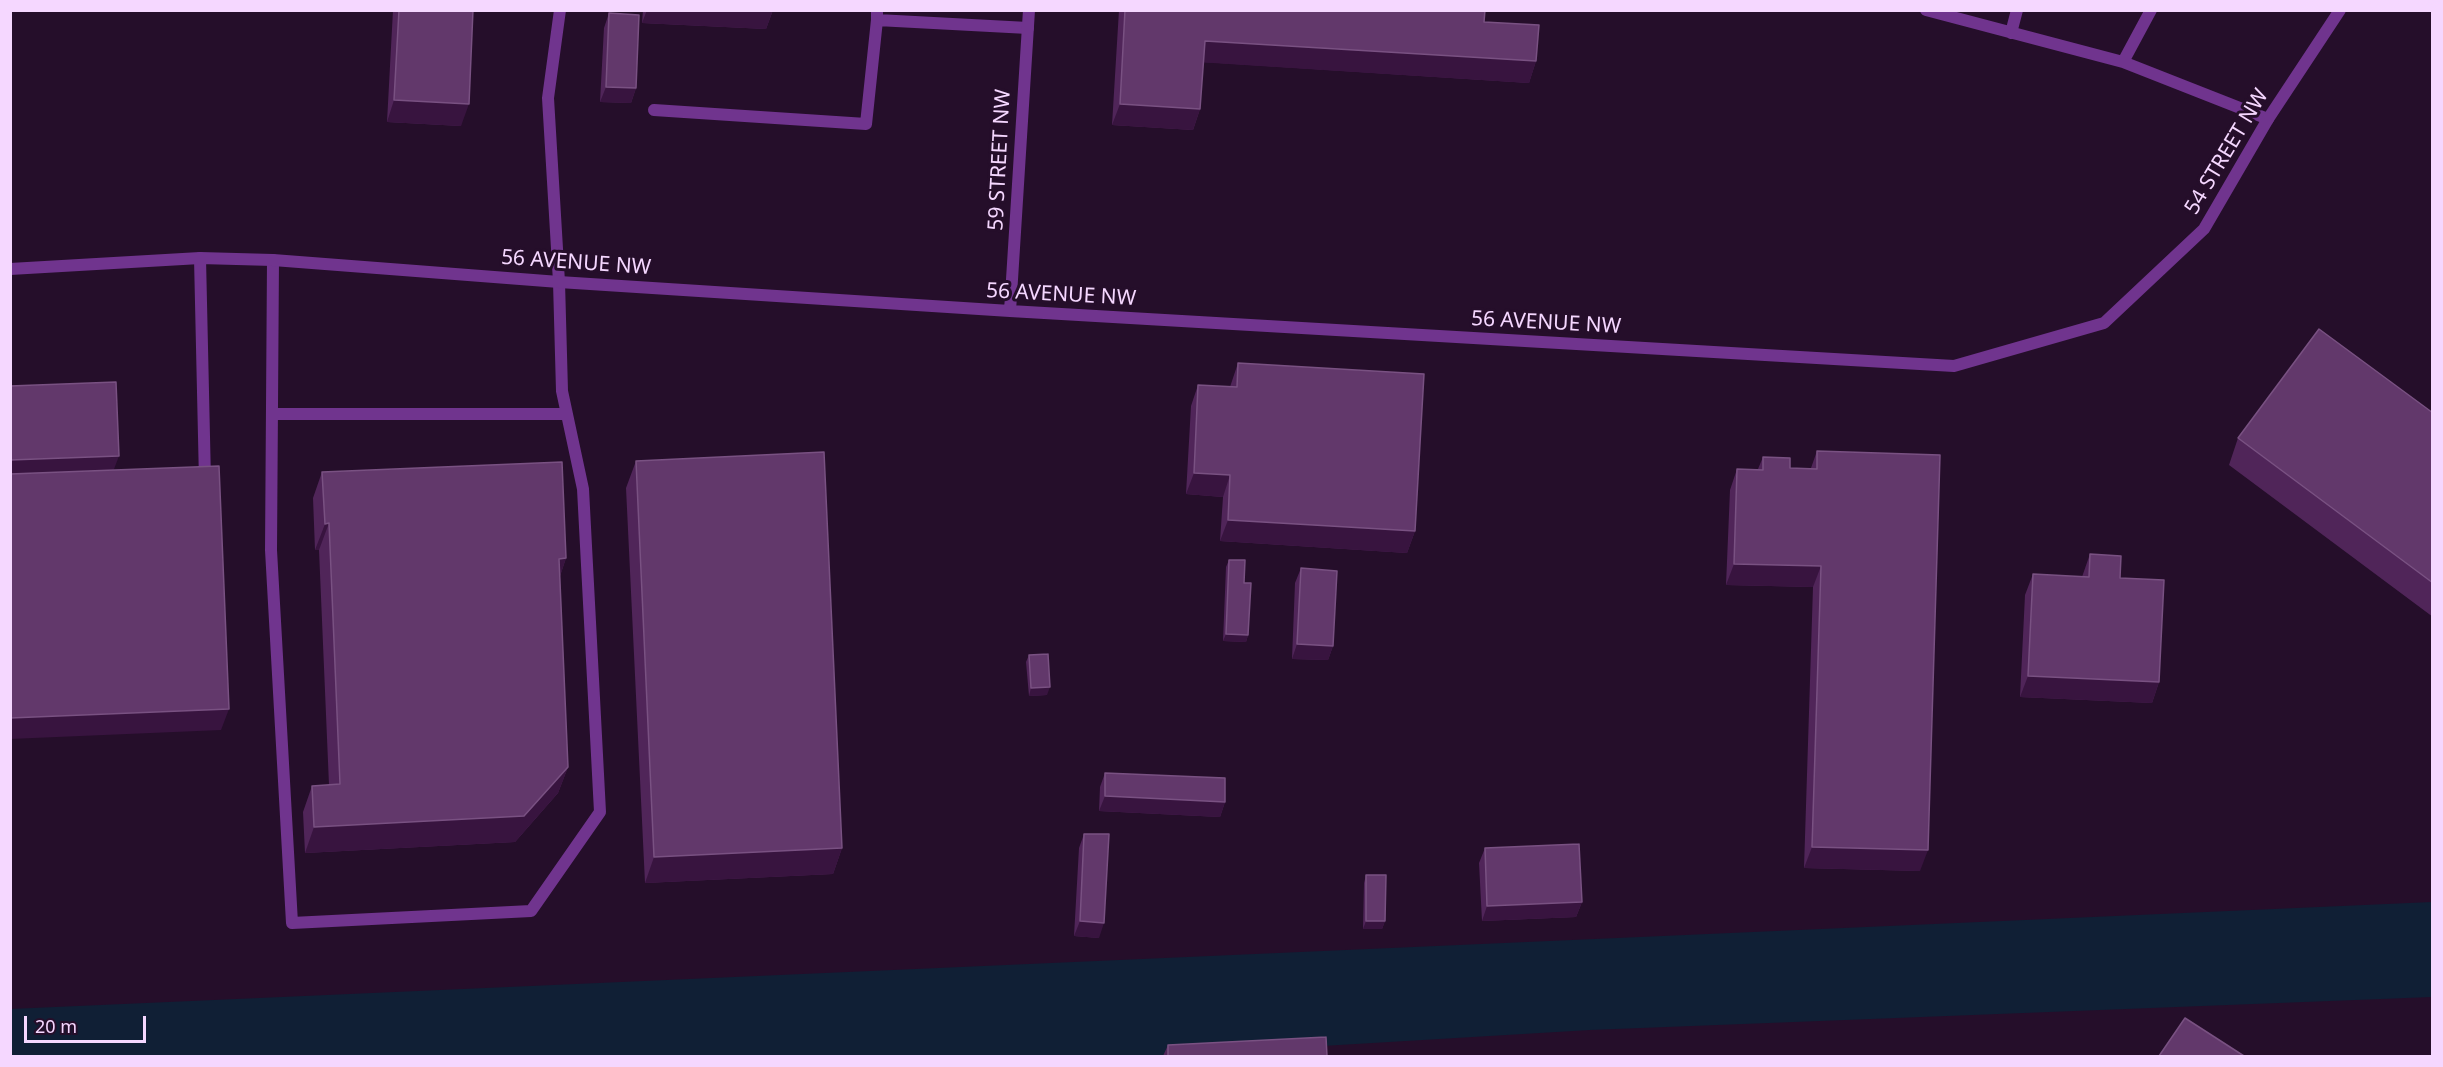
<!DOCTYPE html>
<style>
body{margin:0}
#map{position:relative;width:2443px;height:1067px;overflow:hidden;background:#250e2a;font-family:"Noto Sans",sans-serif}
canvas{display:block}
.frame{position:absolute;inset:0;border:12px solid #f5d7ff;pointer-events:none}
.scale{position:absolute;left:24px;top:1016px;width:122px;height:27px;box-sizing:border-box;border:3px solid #f5d7ff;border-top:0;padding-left:8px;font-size:18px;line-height:21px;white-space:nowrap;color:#f5d7ff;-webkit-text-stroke:4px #250e2a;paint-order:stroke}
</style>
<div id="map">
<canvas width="2443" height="1067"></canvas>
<div class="frame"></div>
<div class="scale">20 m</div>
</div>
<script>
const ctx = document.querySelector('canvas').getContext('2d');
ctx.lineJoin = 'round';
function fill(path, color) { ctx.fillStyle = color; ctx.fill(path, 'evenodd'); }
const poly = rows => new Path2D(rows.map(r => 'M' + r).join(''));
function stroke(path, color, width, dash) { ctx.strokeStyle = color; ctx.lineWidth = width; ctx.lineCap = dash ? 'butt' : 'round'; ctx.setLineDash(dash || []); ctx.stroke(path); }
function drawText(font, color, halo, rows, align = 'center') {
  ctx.font = font + ' "Noto Sans",sans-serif'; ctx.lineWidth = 6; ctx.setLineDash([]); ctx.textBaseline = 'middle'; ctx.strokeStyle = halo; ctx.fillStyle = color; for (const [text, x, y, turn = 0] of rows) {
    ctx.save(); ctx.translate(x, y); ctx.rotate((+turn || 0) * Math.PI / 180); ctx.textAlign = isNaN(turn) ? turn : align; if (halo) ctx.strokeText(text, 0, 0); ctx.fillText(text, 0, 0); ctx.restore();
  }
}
fill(poly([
 [2432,902,2432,997,1590,1030,1155,1056,11,1056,10,1009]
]), '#101f35');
stroke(poly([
 [877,10,877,20,1028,28],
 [1926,10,2123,62],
 [2151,10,2123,62,2268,119],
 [2011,33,2017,10],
 [654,110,866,124,877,20],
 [200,258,205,481],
 [273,260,271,550,292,923,531,911,600,812,583,489,562,391,559,282,548,98,560,10],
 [272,414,566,414]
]), '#70348e', 12);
stroke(poly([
 [10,269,200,258,273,260,559,282,1010,311,1954,366,2104,323,2204,229,2268,119,2340,10],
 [1010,311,1029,10]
]), '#70348e', 12);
fill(poly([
 [393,10,473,10,461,126,387,122],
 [643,10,773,10,766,29,642,23],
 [1119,10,1485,10,1484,22,1536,61,1529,83,1203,62,1200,109,1193,130,1112,125],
 [609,13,636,88,631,103,600,102,604,28],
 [1238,363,1415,531,1407,553,1220,541,1223,497,1186,494,1191,406,1198,385,1230,387],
 [2433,413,2433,617,2229,465,2238,438],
 [1817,451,1920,871,1804,868,1813,587,1726,585,1730,490,1737,469,1758,469,1763,457,1790,468,1811,468],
 [636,461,842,848,833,874,645,883,626,488],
 [322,472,566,558,560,576,568,767,558,793,515,842,305,853,303,812,312,786,329,785,319,550,315,550,313,498],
 [2090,554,2120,578,2159,682,2152,703,2020,697,2025,595,2033,574,2082,577],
 [1229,560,1244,583,1248,635,1246,642,1223,641,1226,567],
 [1301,568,1333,646,1328,660,1292,659,1295,583],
 [1029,655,1047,695,1029,696,1026,662],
 [1105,773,1225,802,1220,817,1099,811,1100,787],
 [1084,834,1099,938,1074,936,1079,848],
 [1485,848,1582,902,1576,917,1482,921,1479,863],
 [1366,875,1385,921,1382,929,1363,929,1364,883],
 [1168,1045,1327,1056,1163,1056]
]), '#502559');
fill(poly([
 [647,10,773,10,766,29,642,23],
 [1205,41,1536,61,1529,83,1197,62],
 [606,87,636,88,631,103,600,102],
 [394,100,469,104,461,126,387,122],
 [1120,104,1200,109,1193,130,1112,125],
 [119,456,111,477,10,480,10,460],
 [1194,473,1230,475,1223,497,1186,494],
 [1228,520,1415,531,1407,553,1220,541],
 [329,523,319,550,315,550,325,524],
 [566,558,557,585,559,559],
 [1734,564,1821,566,1813,587,1726,585],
 [1226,634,1248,635,1246,642,1223,641],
 [1297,644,1333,646,1328,660,1292,659],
 [2028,676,2159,682,2152,703,2020,697],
 [1050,687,1047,695,1029,696,1031,688],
 [229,709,221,730,10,739,10,718],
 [568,767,558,793,515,842,305,853,314,827],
 [1105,796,1225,802,1220,817,1099,811],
 [1812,847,1928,850,1920,871,1804,868],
 [842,848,833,874,645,883,654,857],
 [1582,902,1576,917,1482,921,1487,906],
 [1080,921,1104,923,1099,938,1074,936],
 [1366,921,1385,921,1382,929,1363,929]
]), '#38143f');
const building = poly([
 [399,10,473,10,469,104,394,100,399,10],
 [1125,10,1485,10,1484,22,1539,25,1536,61,1205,41,1200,109,1120,104,1125,10],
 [609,13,639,15,636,88,606,87,609,13],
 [2319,329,2433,413,2433,583,2238,438,2319,329],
 [1238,363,1424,374,1415,531,1228,520,1230,475,1194,473,1198,385,1237,387,1238,363],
 [116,382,119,456,10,460,10,386,116,382],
 [1817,451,1940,455,1928,850,1812,847,1821,566,1734,564,1737,469,1763,470,1763,457,1790,458,1790,468,1817,469,1817,451],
 [824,452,842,848,654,857,636,461,824,452],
 [562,462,566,558,559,559,568,767,524,816,314,827,312,786,340,784,329,523,325,524,322,472,562,462],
 [219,466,229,709,10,718,10,474,219,466],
 [2090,554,2121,556,2120,578,2164,580,2159,682,2028,676,2033,574,2089,577,2090,554],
 [1229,560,1245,560,1244,583,1251,583,1248,635,1226,634,1229,560],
 [1301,568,1337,571,1333,646,1297,644,1301,568],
 [1048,654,1050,687,1031,688,1029,655,1048,654],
 [1105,773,1225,778,1225,802,1105,796,1105,773],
 [1084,834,1109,834,1104,923,1080,921,1084,834],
 [1579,844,1582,902,1487,906,1485,848,1579,844],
 [1366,875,1386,875,1385,921,1366,921,1366,875],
 [2185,1018,2244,1056,2159,1056,2185,1018],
 [1326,1037,1327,1056,1168,1056,1168,1045,1326,1037]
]);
fill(building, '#62386b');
stroke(building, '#795182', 1.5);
drawText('21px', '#f5d7ff', '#250e2a', [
 ["54 STREET NW",2227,152,-59],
 ["59 STREET NW",1000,160,-87],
 ["56 AVENUE NW",576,263,4],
 ["56 AVENUE NW",1061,295,3],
 ["56 AVENUE NW",1546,323,3]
]);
</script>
